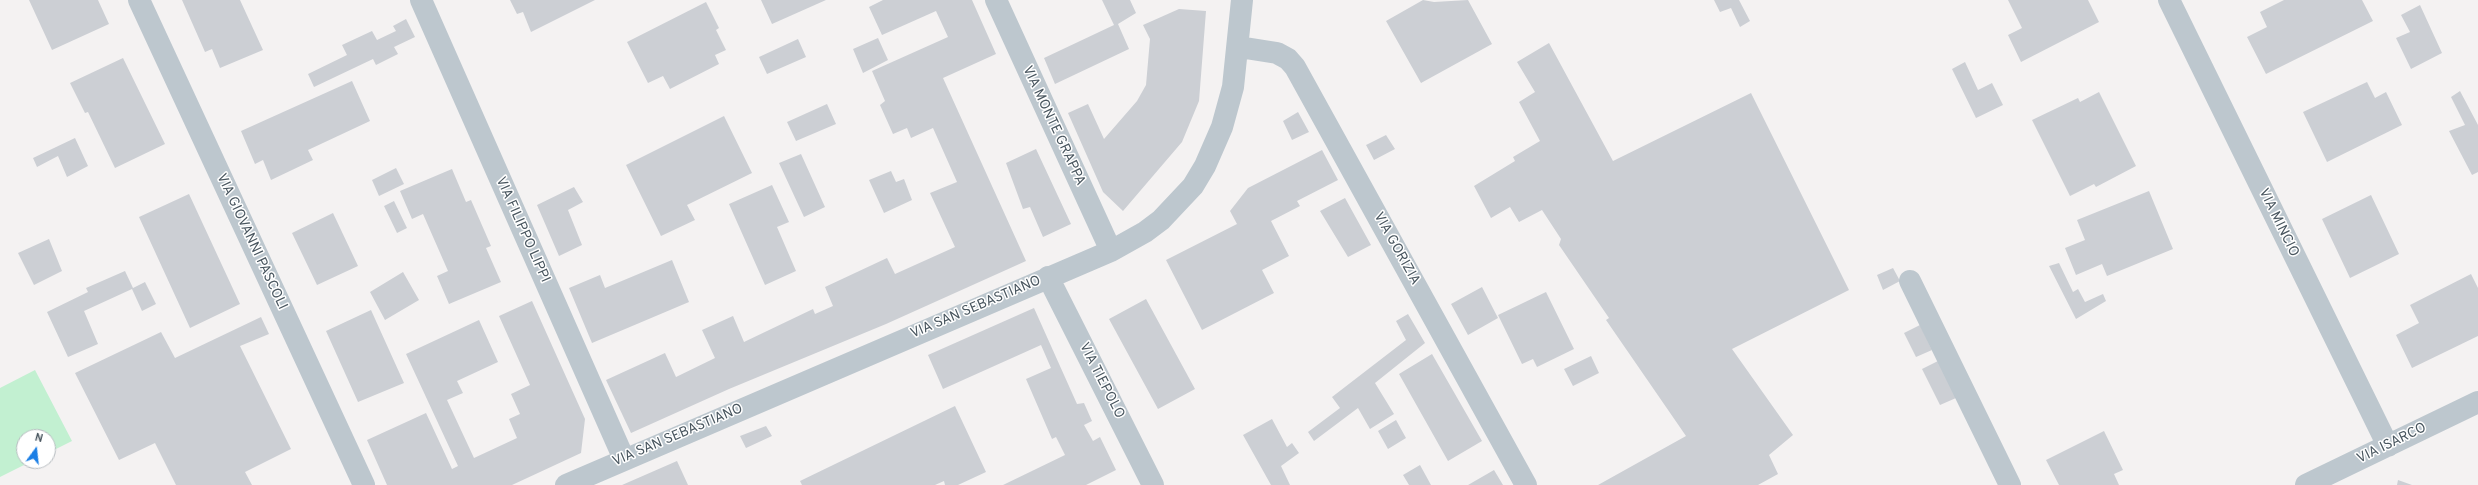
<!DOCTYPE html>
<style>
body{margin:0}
#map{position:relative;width:2478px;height:485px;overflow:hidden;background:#f4f2f2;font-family:Overpass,sans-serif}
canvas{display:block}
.north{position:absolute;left:16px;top:429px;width:40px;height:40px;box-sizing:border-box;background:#fff;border:1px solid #b6bbbf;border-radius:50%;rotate:15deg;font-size:11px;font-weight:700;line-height:16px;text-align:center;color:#49565f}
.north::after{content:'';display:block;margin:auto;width:14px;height:18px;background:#1a7ee5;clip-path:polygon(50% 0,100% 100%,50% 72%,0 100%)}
</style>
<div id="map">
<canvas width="2478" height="485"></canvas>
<div class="north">N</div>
</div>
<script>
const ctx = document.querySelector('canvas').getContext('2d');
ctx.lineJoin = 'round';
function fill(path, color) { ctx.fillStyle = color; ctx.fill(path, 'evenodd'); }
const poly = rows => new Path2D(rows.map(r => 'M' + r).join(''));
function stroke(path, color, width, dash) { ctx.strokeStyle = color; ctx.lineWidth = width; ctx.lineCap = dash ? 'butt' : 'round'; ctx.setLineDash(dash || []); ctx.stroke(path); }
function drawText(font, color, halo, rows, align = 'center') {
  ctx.font = font + ' Overpass,sans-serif'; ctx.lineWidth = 3; ctx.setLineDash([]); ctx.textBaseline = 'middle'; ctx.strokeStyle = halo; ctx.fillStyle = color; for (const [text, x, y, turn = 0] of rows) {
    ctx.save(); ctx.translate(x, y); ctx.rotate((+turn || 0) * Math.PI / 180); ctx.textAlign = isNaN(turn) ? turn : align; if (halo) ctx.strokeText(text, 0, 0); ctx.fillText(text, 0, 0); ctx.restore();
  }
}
fill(poly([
 [35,370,72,441,48,453,48,437,24,437,24,461,32,461,0,477,0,388]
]), '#c2f0d1');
fill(poly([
 [29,0,98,0,109,24,52,50],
 [182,0,240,0,263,50,220,68,212,49,205,52],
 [510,0,595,0,531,32,523,12,517,14],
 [761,0,826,0,772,24],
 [883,0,972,0,996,54,943,78,1026,261,886,324,729,389,631,433,606,380,665,353,676,377,715,358,702,330,733,316,744,342,813,309,815,314,833,306,825,287,887,258,895,274,955,247,930,193,957,182,933,128,911,138,907,128,893,134,880,105,885,101,872,71,948,37,936,11,882,35,869,7],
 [1102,0,1130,0,1136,13,1118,24,1129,49,1055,84,1044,58,1114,25],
 [1423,0,1434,2,1468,0,1492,44,1421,83,1386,21],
 [1714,0,1739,0,1750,21,1740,27,1731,8,1720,12],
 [2008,0,2088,0,2099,22,2021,62,2008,35,2022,28],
 [2284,0,2362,0,2373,21,2266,74,2247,37,2267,27,2260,12],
 [706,2,719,28,716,30,726,50,715,55,719,64,670,89,663,76,648,83,627,42],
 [2420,5,2442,53,2411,69,2396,38,2410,32,2401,15],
 [1179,9,1206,11,1199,101,1182,142,1123,211,1103,192,1068,113,1088,104,1104,139,1137,101,1146,85,1150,39,1143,25],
 [406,19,415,37,394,47,398,54,376,65,373,59,314,87,308,74,347,55,342,45,372,31,377,40,396,31,393,26],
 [878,38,888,60,863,73,853,49],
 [798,39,806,57,767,74,759,57],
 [1549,43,1613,161,1751,93,1849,290,1732,349,1793,435,1769,455,1778,474,1758,485,1598,485,1686,436,1606,320,1609,318,1559,245,1561,239,1542,210,1519,222,1510,207,1491,218,1474,186,1515,161,1513,157,1540,141,1519,102,1535,92,1517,62],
 [123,58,165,144,115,168,88,112,85,113,70,83],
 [1965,62,1978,90,1992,83,2003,105,1976,118,1952,69],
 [352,81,370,121,308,150,313,160,271,180,263,160,255,164,241,131],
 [2367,82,2375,98,2386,92,2402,125,2327,162,2303,112],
 [2460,91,2478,125,2478,172,2472,175,2449,131,2465,125,2451,97],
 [2099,92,2136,166,2096,187,2094,184,2070,196,2032,120,2078,98,2080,102],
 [827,104,836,124,796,141,787,122],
 [1298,112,1309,132,1292,140,1283,121],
 [724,116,752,173,687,205,695,220,661,236,626,165],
 [1386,135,1395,149,1374,160,1366,145],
 [75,138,88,166,67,177,58,156,37,167,33,158],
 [1036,149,1071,224,1043,237,1030,207,1023,209,1006,163],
 [1322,150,1338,180,1297,201,1300,206,1271,221,1289,256,1262,270,1274,293,1202,330,1166,260,1237,224,1230,211,1248,188],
 [801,154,825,207,804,217,779,163],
 [396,168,404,184,379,196,372,180],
 [452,169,466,202,471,200,491,246,486,248,501,282,449,304,437,276,448,271,423,214,412,219,400,191],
 [891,171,896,182,904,179,912,200,884,213,869,180],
 [772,185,789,222,777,227,796,271,765,285,729,204],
 [574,187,583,202,568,210,582,245,559,256,537,205],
 [2149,191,2173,249,2107,276,2102,264,2076,275,2065,248,2085,240,2077,220],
 [189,194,240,304,190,328,139,217],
 [2371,195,2399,254,2350,278,2322,219],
 [1345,198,1371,245,1348,257,1320,211],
 [394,201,407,228,397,233,384,206],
 [333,213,358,266,317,285,292,233],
 [49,239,62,271,34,285,18,253],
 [672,260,689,302,592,343,569,288,600,275,605,288],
 [2059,263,2073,292,2078,289,2085,302,2103,294,2106,301,2076,319,2049,266],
 [1893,268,1900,281,1883,290,1877,275],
 [125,271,133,288,145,282,156,304,142,311,132,289,84,311,98,344,68,357,47,312,88,292,86,288],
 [403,272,419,300,385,320,370,292],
 [2471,274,2478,288,2478,336,2412,368,2396,335,2419,323,2410,305],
 [1482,287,1498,318,1468,335,1451,304],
 [1546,292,1574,349,1537,367,1533,359,1522,364,1498,315],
 [1146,299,1195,389,1158,409,1109,319],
 [532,301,585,419,581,453,512,485,387,485,367,440,426,413,452,469,458,466,406,354,479,320,498,362,457,381,463,393,447,400,474,458,517,438,509,419,520,414,511,394,530,385,499,316],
 [1034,308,1077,404,1084,403,1092,421,1084,425,1093,441,1100,437,1116,470,1086,485,1003,485,1065,455,1056,437,1052,439,1026,379,1051,368,1041,345,943,389,928,355],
 [371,310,404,383,358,402,326,331],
 [1408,314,1425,343,1375,383,1394,414,1370,429,1358,408,1314,441,1308,432,1340,408,1332,397,1406,340,1396,321],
 [261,317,269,334,240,346,291,449,245,472,252,485,176,485,155,443,119,460,75,373,161,332,175,358],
 [1920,325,1932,350,1916,357,1904,333],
 [1432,354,1482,441,1448,461,1399,374],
 [1591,356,1599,373,1573,386,1564,369],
 [1938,361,1956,398,1940,405,1922,369],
 [955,406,986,472,958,485,945,485,944,481,935,485,802,485,800,481],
 [1272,419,1287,447,1292,443,1299,453,1281,466,1290,485,1271,485,1243,435],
 [1396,420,1406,438,1388,449,1378,431],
 [766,426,772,436,746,448,740,436],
 [2104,431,2123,470,2114,474,2119,485,2059,485,2046,460],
 [677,461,688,485,622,485],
 [1420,465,1431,485,1409,485,1403,475],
 [1494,470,1503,485,1468,485],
 [2398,480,2412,485,2397,485]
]), '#cccfd4');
stroke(poly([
 [139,0,364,485],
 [421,0,624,459],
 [996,0,1111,251],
 [2169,0,2388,446],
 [1239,47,1277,53,1288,59,1295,67,1526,485],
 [1048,277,1153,485],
 [1910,281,2010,485],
 [566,485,1111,251,1145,232,1161,220,1193,186,1205,166,1222,127,1233,87,1242,0],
 [2306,485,2478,402]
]), '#bdc7ce', 22);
drawText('14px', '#49565f', '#fff', [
 ["VIA MONTE GRAPPA",1053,126,65],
 ["VIA MINCIO",2278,223,64],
 ["VIA FILIPPO LIPPI",522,230,66],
 ["VIA GIOVANNI PASCOLI",251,242,65],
 ["VIA GORIZIA",1396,249,61],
 ["VIA SAN SEBASTIANO",976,308,-23],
 ["VIA TIEPOLO",1101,381,63],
 ["VIA SAN SEBASTIANO",678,436,-23],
 ["VIA ISARCO",2392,444,-26]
]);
</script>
